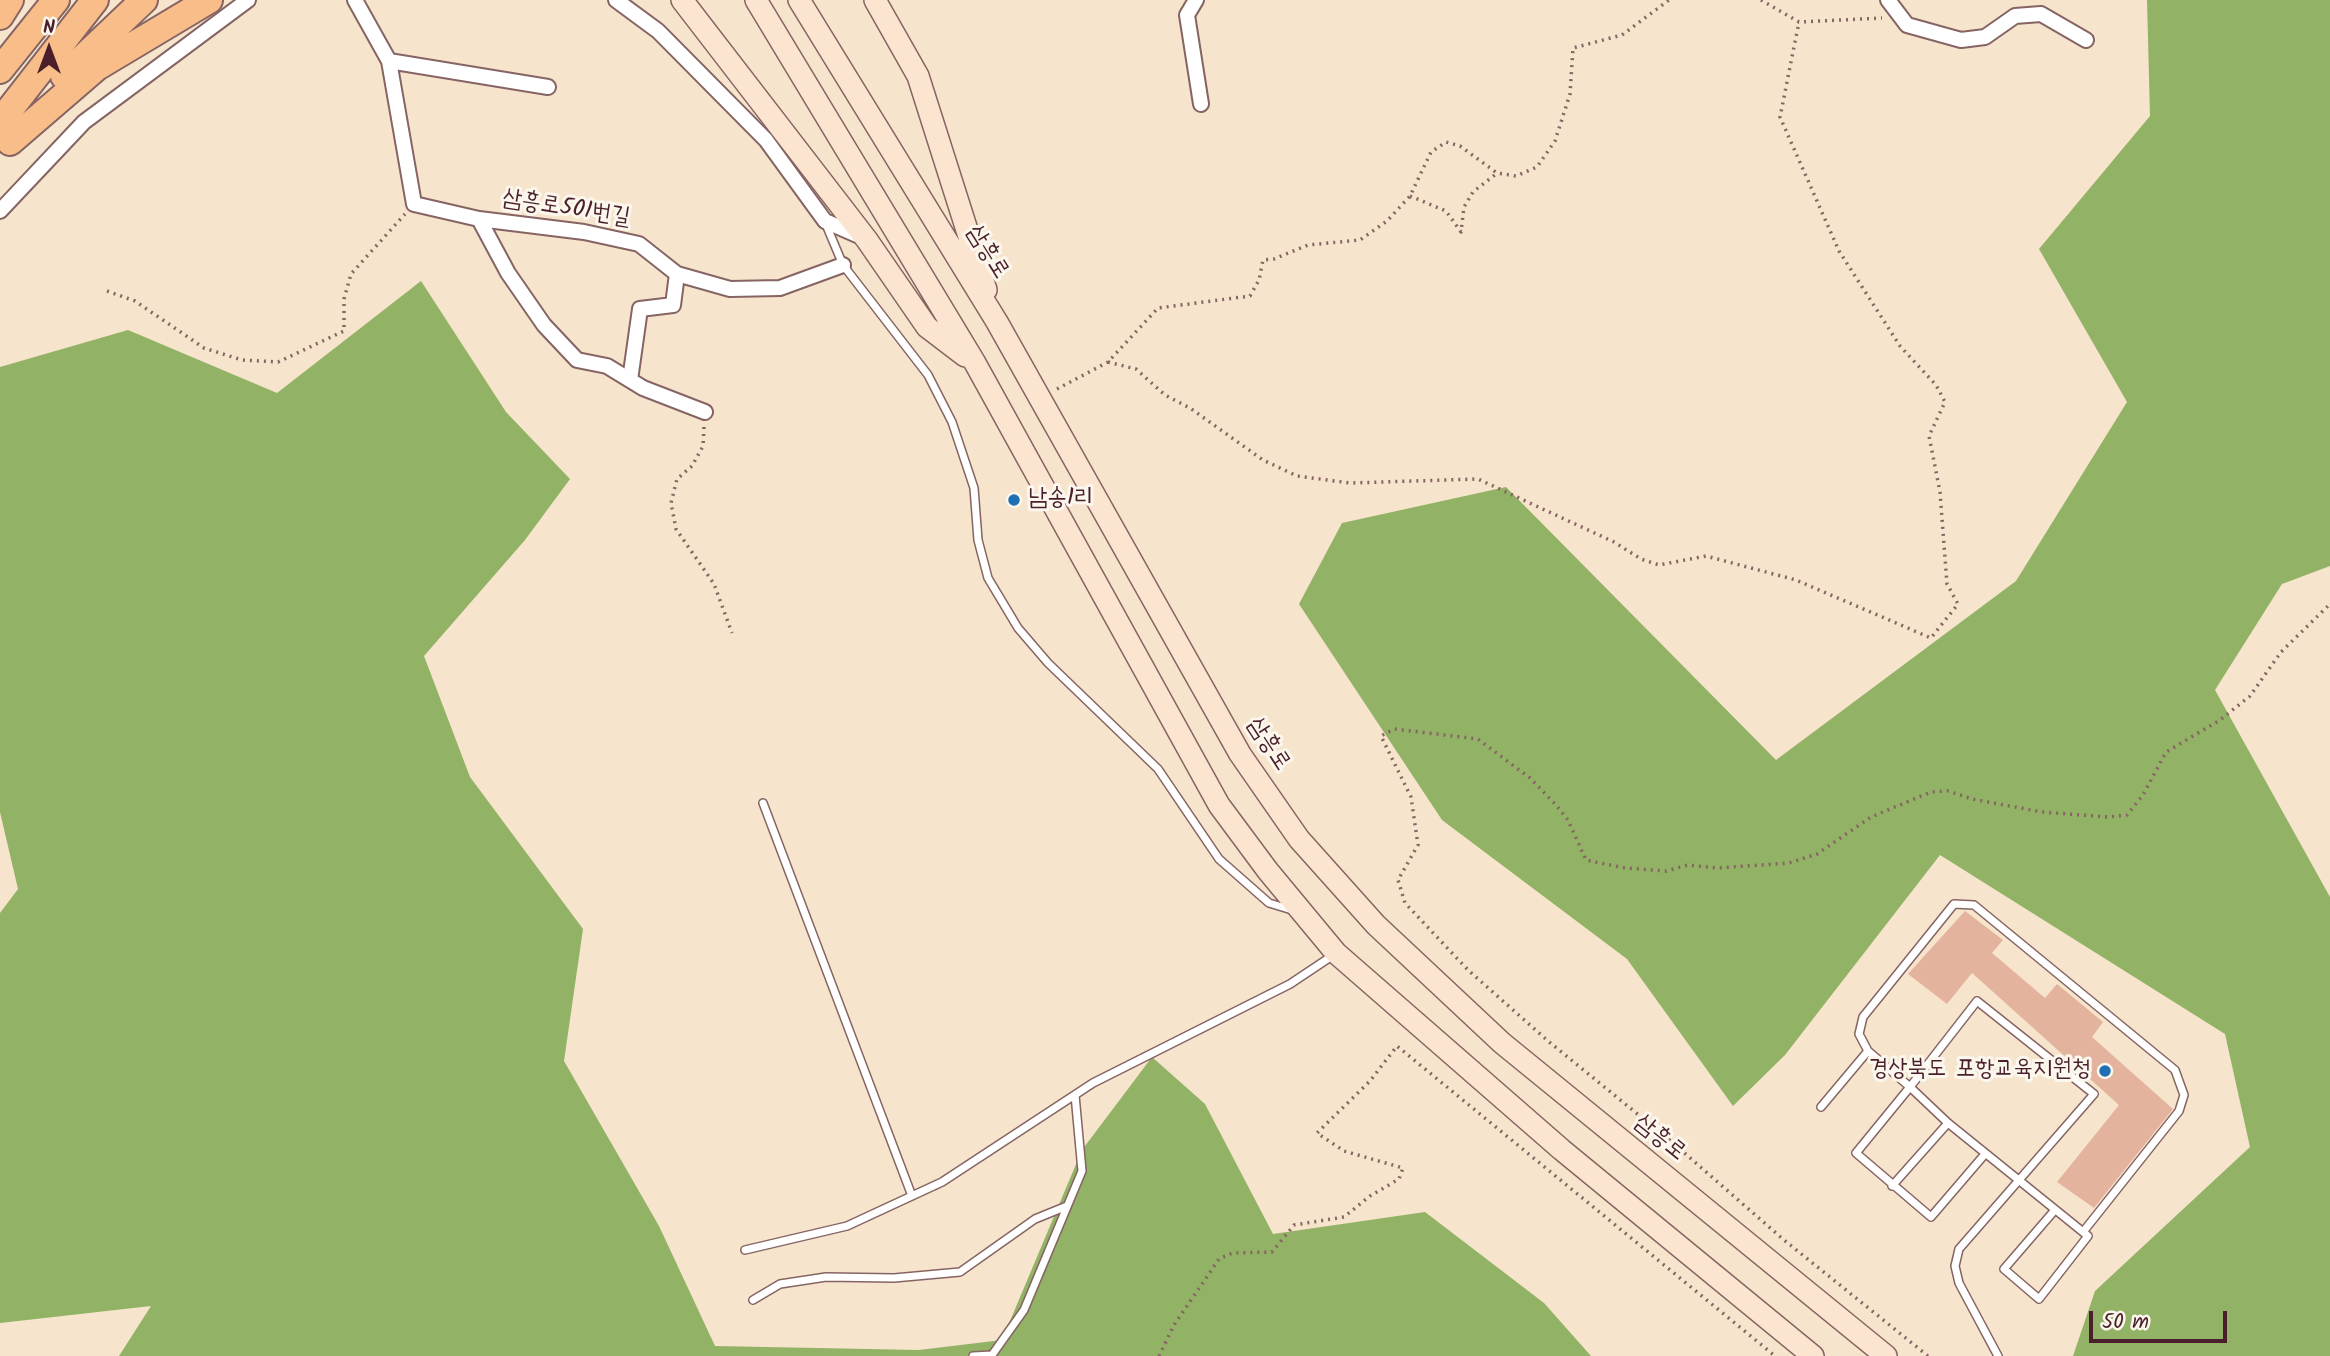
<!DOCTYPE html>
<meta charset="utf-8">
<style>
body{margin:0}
#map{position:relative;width:2330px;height:1356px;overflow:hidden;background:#f6e4cc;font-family:Kalam,sans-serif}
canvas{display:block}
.north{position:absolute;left:14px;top:14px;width:70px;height:70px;-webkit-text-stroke:5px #fbf7ec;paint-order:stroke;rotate:0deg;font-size:19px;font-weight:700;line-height:28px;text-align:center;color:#4a1f2b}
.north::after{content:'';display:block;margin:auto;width:24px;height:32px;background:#4a1f2b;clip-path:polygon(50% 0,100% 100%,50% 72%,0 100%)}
.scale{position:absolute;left:2089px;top:1311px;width:138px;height:32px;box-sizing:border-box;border:4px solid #4a1f2b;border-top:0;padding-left:9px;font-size:21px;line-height:24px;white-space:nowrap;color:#4a1f2b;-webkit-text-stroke:5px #fbf7ec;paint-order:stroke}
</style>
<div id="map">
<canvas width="2330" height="1356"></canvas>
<div class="north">N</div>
<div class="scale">50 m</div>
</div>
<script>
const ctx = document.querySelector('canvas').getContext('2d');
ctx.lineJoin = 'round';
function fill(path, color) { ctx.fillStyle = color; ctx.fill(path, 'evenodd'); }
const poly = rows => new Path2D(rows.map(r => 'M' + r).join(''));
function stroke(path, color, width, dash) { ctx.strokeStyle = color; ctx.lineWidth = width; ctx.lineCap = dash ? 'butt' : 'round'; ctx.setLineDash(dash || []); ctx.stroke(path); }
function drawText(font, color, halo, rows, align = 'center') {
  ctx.font = font + ' Kalam,"Poor Story",sans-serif'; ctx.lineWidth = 6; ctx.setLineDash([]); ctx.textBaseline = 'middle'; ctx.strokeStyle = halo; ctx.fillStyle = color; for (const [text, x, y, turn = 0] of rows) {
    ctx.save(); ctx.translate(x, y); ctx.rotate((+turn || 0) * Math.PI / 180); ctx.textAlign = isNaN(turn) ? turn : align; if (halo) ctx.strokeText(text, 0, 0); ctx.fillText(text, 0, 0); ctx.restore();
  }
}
fill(poly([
 [2147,0,2330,0,2330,566,2282,584,2215,690,2330,897,2330,1356,2073,1356,2095,1291,2250,1147,2225,1034,1940,855,1785,1055,1733,1106,1627,959,1442,820,1299,604,1342,523,1506,487,1776,760,2016,581,2127,402,2039,249,2150,116],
 [421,281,506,412,570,479,525,540,424,656,470,777,583,929,564,1061,659,1226,715,1346,919,1350,1002,1340,1082,1150,1152,1057,1205,1104,1273,1234,1425,1212,1544,1303,1591,1356,119,1356,151,1306,0,1323,0,913,18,889,0,812,0,367,128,330,277,393]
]), '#92b265');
fill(poly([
 [1965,911,2003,940,1992,953,2045,998,2057,984,2103,1022,2092,1037,2173,1109,2094,1208,2057,1182,2119,1105,1972,973,1947,1004,1908,974]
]), '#e4b39e');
const lane = poly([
 [825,222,843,265,928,375,952,422,974,488,978,540,988,578,1018,628,1048,663,1158,769,1219,859,1269,903,1292,910],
 [763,803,912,1196],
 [1821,1107,1868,1051],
 [1985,1154,1931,1217,1856,1153,1910,1087,1948,1123,2088,1236,2039,1299,2004,1269,2054,1211],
 [1892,1186,1948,1123],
 [745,1250,847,1226,942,1182,1093,1083,1290,984,1335,954],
 [753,1300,780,1284,826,1277,894,1278,960,1272,1035,1219,1067,1206],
 [973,1356,992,1355,1024,1310,1082,1171,1075,1095],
 [1998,1356,1959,1283,1955,1266,1959,1249,2094,1094,1977,1001,1910,1087,1868,1051,1859,1034,1863,1017,1954,904,1974,905,2175,1070,2184,1095,2179,1111,2083,1232]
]);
const street = poly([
 [355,0,389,61,414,204,479,219,508,273,544,325,577,360,607,366,643,388,705,412],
 [616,0,658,31,766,140,825,221,864,238],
 [1196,0,1187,15,1201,104],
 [1888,0,1907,25,1961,40,1985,37,2015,16,2041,14,2086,40],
 [389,61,548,87],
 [0,211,84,122,248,0],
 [479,219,584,232,639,244,677,274,730,289,780,288,843,265],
 [630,380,640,309,673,305,677,274]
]);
const secondary = poly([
 [682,0,867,240,927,327,965,356],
 [756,0,975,363,1219,805,1268,871,1336,953,1562,1150,1813,1356],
 [799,0,997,322,1240,754,1299,839,1376,925,1502,1043,1886,1356],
 [875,0,918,76,986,290]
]);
const highway = poly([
 [0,16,10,0],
 [0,70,56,0],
 [64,76,144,0],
 [0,122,95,0],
 [10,142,97,67,209,0]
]);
stroke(lane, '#866463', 10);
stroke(street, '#866463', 18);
stroke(secondary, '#866463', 24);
stroke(highway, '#866463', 30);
stroke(poly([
 [1761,0,1799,22,1882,18],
 [1410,196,1446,211,1461,232,1464,207,1473,192,1496,174],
 [107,291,135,301,204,348,242,360,278,362,344,331,344,299,351,274,405,214],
 [1108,362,1136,369,1165,395,1190,408,1263,460,1297,476,1350,483,1478,479,1614,542,1641,559,1659,565,1706,556,1796,580,1931,638,1958,604,1947,584,1940,492,1929,436,1945,402,1936,385,1900,346,1839,251,1780,117,1799,22],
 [1057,389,1108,362,1158,308,1250,296,1259,280,1263,260,1274,259,1308,245,1360,240,1387,221,1410,196,1431,152,1446,142,1460,146,1497,173,1516,176,1537,167,1555,141,1570,94,1573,48,1622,35,1669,0],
 [704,427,703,446,692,466,677,479,671,503,676,529,714,584,732,633],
 [1159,1356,1174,1325,1219,1259,1232,1253,1272,1252,1294,1225,1344,1217,1370,1196,1399,1179,1403,1168,1344,1151,1317,1133,1370,1081,1397,1046,1775,1356],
 [1928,1356,1784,1240,1673,1143,1548,1041,1468,970,1405,903,1398,880,1418,845,1411,797,1381,736,1394,729,1478,739,1530,778,1556,805,1568,820,1586,860,1625,868,1666,871,1688,865,1717,868,1789,863,1817,854,1871,817,1931,792,1948,791,1972,799,2042,812,2108,817,2127,815,2143,795,2166,752,2220,720,2250,696,2281,652,2330,604]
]), '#866463', 3.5, [2, 5]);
stroke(lane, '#fff', 7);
stroke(street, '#fff', 14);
stroke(secondary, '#fce5d0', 21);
stroke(highway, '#f8bd89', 26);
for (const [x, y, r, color] of [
 [1014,500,7,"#1f6fb2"],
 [2105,1071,7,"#1f6fb2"]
]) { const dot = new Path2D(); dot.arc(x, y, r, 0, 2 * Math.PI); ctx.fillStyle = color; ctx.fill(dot); stroke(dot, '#fbf7ec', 2.5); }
drawText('24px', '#4a1f2b', '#fbf7ec', [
 ["삼흥로501번길",566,210,9],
 ["삼흥로",986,253,58],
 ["삼흥로",1267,745,57],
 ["삼흥로",1659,1139,39]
]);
drawText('24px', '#4a1f2b', '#fbf7ec', [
 ["남송1리",1028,500],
 ["경상북도 포항교육지원청",2091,1071,"right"]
], 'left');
</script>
